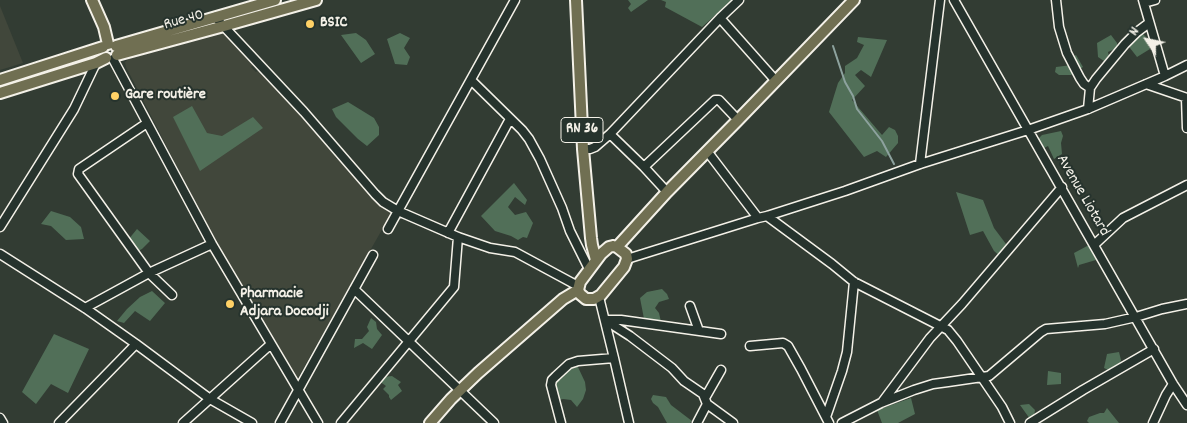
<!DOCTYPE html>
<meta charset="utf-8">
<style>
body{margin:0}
#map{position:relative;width:1187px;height:423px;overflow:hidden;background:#323c33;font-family:Dekko,sans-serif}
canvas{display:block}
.north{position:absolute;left:1122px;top:15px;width:50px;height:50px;-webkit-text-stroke:4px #26332d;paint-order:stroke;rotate:304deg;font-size:14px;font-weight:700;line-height:20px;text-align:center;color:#f4f1e8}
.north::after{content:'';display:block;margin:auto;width:18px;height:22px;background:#f4f1e8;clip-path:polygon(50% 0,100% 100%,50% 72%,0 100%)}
</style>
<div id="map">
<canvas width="1187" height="423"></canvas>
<div class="north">N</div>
</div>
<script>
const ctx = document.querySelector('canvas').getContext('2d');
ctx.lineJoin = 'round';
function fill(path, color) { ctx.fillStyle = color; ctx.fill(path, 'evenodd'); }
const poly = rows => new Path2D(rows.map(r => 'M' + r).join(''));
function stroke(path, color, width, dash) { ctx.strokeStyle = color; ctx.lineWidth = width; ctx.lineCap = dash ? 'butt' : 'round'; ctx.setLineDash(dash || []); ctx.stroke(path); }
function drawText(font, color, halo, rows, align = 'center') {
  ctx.font = font + ' Dekko,sans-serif'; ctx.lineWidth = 4; ctx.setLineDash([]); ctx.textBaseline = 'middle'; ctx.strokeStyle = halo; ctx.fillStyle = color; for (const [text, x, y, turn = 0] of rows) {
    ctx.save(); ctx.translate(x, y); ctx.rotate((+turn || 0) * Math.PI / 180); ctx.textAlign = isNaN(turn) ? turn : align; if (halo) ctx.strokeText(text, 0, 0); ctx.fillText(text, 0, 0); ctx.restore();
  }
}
fill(poly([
 [0,6,23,63,0,70],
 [223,31,254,64,251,67,256,72,259,70,336,154,335,156,336,159,339,158,372,197,392,212,296,381,217,245,126,67,125,62,130,58]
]), '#41473b');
fill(poly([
 [628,0,648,0,631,12,628,8,631,4],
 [661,0,732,0,702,27,665,7,666,2],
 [356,33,366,40,375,54,361,63,341,35],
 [400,33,410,38,404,48,410,57,407,65,395,64,387,39],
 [1142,33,1146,37,1150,49,1137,57,1130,48,1129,44],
 [1111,35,1117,43,1117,48,1108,52,1109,56,1104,61,1098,57,1097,43],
 [858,37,887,40,871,77,861,70,855,75,865,86,852,100,882,135,889,127,895,130,898,136,898,143,886,157,877,151,864,157,829,112,838,83,845,73,845,66,857,58,864,45,857,42],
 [1076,55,1083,67,1071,75,1059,75,1055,72,1056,67,1072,65,1070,59],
 [348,102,374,118,379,127,379,135,367,146,358,139,336,117,332,109],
 [192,106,207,133,222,136,253,117,263,128,200,171,173,117],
 [1061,131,1063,136,1061,143,1062,154,1054,159,1048,146,1040,150,1036,141,1042,135],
 [514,183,527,200,525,205,515,197,508,207,515,215,526,212,533,223,527,238,523,237,518,240,511,236,495,231,481,216],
 [956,192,983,200,994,228,1009,248,1002,258,994,251,983,231,970,235],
 [51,211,70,217,81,227,84,239,66,240,51,226,41,224],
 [137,229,150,241,142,249,138,251,133,250,128,240],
 [1089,245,1096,260,1079,265,1078,268,1074,253],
 [662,289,667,294,669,299,659,302,655,308,659,313,662,326,645,324,640,298,647,292],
 [152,291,165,303,150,321,135,311,124,323,117,321,127,309,140,297],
 [371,318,376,322,377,329,382,335,372,349,363,343,354,348,355,339,362,339,369,331,367,327],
 [54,334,89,349,68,393,51,384,36,404,22,392],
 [1119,352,1121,360,1119,366,1108,370,1104,368,1107,354],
 [577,365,585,382,586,390,583,399,577,407,571,400,563,399,555,401,552,380,565,371],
 [1048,371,1061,373,1061,384,1047,385],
 [392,376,401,382,398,385,402,391,391,400,389,397,389,395,383,389,386,386,379,381,383,377],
 [653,395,666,397,671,405,692,421,690,423,667,423,658,407,653,403,651,399],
 [911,398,915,414,898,423,882,423,877,410],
 [1029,404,1035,410,1034,416,1030,419,1020,405],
 [1107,408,1119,423,1089,423,1087,421,1089,417,1100,413,1104,413]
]), '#516f58');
stroke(poly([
 [833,46,845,82,853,96,857,109,882,141,894,164]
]), '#8da29e', 2);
const minor = poly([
 [954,0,1173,384,1187,405],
 [1056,0,1059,27,1067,53,1080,78,1084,84,1090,88],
 [1143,0,1165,76],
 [1144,3,1155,0],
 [215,17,304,112,375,194,383,202,398,211,458,237,490,248,515,252,578,286],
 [720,18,776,81],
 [113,59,212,244,318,423],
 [471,80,522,130,529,139,540,159,562,208,570,231,589,269],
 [1146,84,1187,98],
 [1186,98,1187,128],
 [1088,109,1090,88,1096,79,1125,44,1137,32,1149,23],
 [147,123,79,169,78,174,149,273,172,295],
 [610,134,644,167,667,192],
 [583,149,590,149,595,147,610,134,720,18,739,0],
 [707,151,758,218],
 [920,164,940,0],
 [644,167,715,100,719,100,738,120],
 [767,216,832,264,854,282,948,330,957,341,1002,407,1010,423],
 [0,227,74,109,96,63],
 [388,229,515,0],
 [448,233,510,119],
 [1094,245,1123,218,1187,185],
 [0,254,85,308,136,344,210,399,252,423],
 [627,259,758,218,767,216,845,191,920,164,1028,130,1088,109,1165,76,1187,65],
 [354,289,494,423],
 [599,297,614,358,629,423],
 [690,306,699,331],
 [85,308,149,273,212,244],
 [605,320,630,336,672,368,684,381,703,394,707,404,733,423],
 [605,320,621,320,721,334],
 [750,346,783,343,788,346,801,369,829,423],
 [705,398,721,370],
 [883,401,930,338,962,304,1062,187],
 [826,417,842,371,847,352,854,282],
 [0,418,3,423],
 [59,423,136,344],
 [183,423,271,344],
 [280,423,373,255],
 [341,423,454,287,458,237],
 [561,423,551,385,552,380,556,376,569,364,578,361,614,358],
 [697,423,707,404],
 [842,423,881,403,914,390,933,384,948,382,989,376,1041,332,1046,329,1105,324,1136,317,1162,309,1187,304],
 [1030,423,1083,390,1154,349],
 [1153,423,1166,395,1173,384]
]);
const major = poly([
 [92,0,104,27,108,44],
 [576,0,583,149,591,238,592,245,596,260],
 [116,46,275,0],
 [117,55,224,26,316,0],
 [0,80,103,47],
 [0,93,96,63,106,58],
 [613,246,617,247,626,254,627,259,624,267,601,295,594,299,586,299,580,294,578,290,580,282,601,254,609,247,613,246],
 [617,247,667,192,738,120,854,0],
 [430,423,451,399,478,373,563,299,578,290]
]);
stroke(minor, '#f4f1e8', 11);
stroke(major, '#f4f1e8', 14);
stroke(minor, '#26332d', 8);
stroke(major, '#706f52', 10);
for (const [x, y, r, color] of [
 [310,24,5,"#ffd166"],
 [115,96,5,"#ffd166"],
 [230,304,5,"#ffd166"]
]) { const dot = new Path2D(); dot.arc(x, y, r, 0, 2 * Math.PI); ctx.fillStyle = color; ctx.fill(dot); stroke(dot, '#26332d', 2); }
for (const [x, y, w] of [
 [582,130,42]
]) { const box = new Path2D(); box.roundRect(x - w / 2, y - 12.5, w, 25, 4); ctx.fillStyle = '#26332d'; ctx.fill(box); stroke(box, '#f4f1e8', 1); }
drawText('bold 15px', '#f4f1e8', null, [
 ["RN 36",582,130]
]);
drawText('16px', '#f4f1e8', '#26332d', [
 ["Rue 40",184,21,-15],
 ["Avenue Liotard",1082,196,60]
]);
drawText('bold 16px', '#f4f1e8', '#26332d', [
 ["BSIC",320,24],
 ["Gare routière",125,96],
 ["Pharmacie",240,295],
 ["Adjara Docodji",240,313]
], 'left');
</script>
